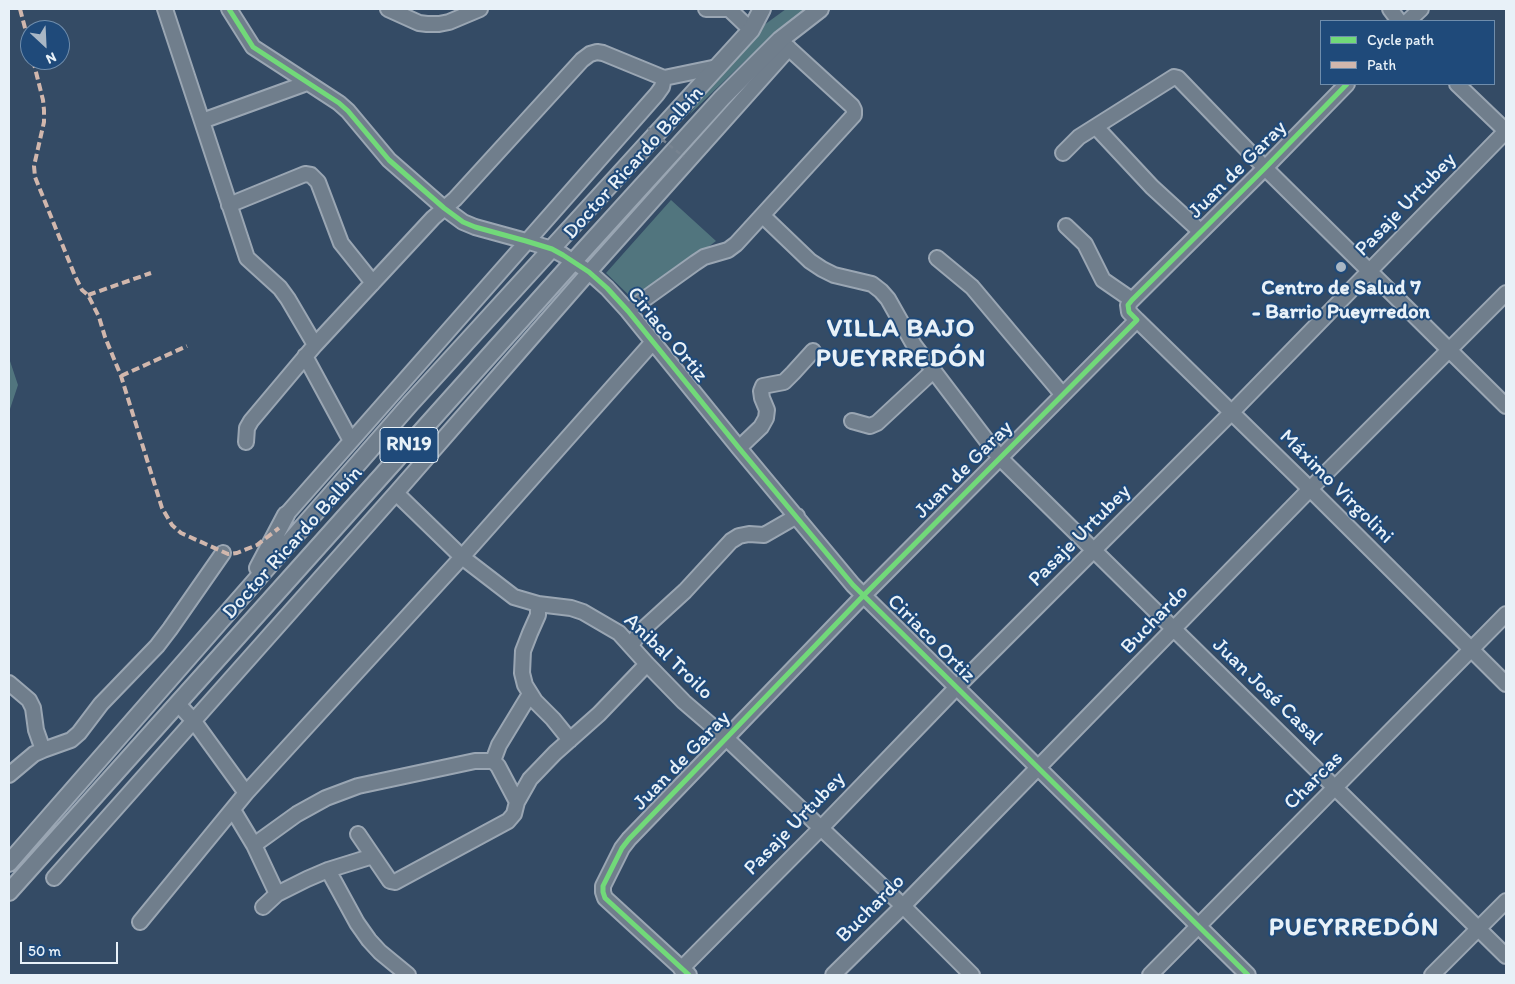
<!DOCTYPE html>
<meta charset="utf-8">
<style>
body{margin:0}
#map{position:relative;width:1515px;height:984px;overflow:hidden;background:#344b65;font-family:Itim,sans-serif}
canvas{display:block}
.frame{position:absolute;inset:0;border:10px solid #e8f1f8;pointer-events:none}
.legend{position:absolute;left:1320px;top:20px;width:175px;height:65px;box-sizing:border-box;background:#1f4a7a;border:1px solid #6f8dac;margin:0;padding:6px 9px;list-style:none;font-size:15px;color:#e8f1f8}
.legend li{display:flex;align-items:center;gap:10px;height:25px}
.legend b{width:25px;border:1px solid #6f8dac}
.north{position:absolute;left:20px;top:20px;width:50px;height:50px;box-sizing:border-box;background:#1f4a7a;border:1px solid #6f8dac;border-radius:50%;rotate:155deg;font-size:14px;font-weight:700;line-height:20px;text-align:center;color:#e8f1f8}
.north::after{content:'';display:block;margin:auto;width:18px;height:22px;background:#a9b7c5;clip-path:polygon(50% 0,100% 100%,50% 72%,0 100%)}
.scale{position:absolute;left:20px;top:942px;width:98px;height:22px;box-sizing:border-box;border:2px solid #e8f1f8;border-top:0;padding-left:6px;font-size:15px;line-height:18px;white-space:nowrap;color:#e8f1f8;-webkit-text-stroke:4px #1f4a7a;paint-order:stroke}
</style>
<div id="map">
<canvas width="1515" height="984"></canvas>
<div class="frame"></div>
<ul class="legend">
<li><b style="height:6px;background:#71d979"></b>Cycle path</li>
<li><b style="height:6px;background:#d1b7ad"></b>Path</li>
</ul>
<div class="north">N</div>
<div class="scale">50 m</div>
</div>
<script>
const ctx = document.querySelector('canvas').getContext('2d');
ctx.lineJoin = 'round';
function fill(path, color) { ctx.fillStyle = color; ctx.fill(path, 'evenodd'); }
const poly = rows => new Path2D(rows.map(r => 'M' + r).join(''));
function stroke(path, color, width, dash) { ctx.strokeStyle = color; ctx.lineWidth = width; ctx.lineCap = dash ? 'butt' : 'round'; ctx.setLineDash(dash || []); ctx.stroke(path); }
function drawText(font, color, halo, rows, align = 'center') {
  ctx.font = font + ' Itim,sans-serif'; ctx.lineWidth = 4; ctx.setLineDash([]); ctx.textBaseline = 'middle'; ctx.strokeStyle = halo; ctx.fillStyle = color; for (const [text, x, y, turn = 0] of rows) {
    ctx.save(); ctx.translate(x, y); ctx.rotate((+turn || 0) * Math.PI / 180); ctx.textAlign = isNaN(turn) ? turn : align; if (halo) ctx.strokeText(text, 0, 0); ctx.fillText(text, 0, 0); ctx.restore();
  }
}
fill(poly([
 [786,9,807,9,747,59,689,115,730,57,764,25],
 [671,200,716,241,636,302,606,273],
 [9,358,18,385,9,412]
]), '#51757e');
const minor = poly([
 [165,9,247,258,280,288,288,299,315,345],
 [229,9,253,47,339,103,348,111,389,160,444,208,463,222,475,227,526,241,552,249,563,255,589,272,607,288,628,311,739,448,853,585,1248,975],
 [388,9,419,23,427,24,439,24,449,22,480,9],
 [706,9,729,9],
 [729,9,751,30],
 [1390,9,1399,21],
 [1408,21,1421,9],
 [1457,84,1506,131],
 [202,121,307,83],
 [1096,127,1152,187,1200,231],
 [1063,153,1079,137,1174,77,1178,78,1265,168,1506,406],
 [229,205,305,174,311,175,318,182,341,243,373,283],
 [763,216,810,261,822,269,834,275,872,284,881,291,888,299,914,345,1000,458,1506,956],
 [1066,226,1085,244,1103,280,1132,300],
 [937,258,972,287,1062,394],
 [628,311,695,263,704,257,728,250,736,244,854,115,854,110,852,106,783,43],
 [1137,320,1310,489,1506,684],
 [305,356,351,441],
 [852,421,870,426,877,423,933,371],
 [246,442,247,428,251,421,315,345,433,218,455,199,582,60,590,54,597,52,603,53,664,78,717,67],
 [739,448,761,427,766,418,767,410,762,398,761,391,763,386,784,382,793,373,813,351],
 [396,493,462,557,514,597,538,604,571,608,583,612,619,633,647,664,684,702,726,738,903,906,972,975],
 [286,515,657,94,662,87,664,78],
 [538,604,538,615,530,633,523,651,522,673,525,685,535,701,553,719,570,740],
 [631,646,639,633,685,591,731,541,739,536,749,534,764,535,797,516],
 [9,683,29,700,33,708,36,730,43,750],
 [178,704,193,720,246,793],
 [493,761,499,745,530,694],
 [9,775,34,754,43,750,71,740,79,733,101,704,157,646,170,629,223,553],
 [233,810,254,845,277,894],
 [358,834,390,881,395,882,508,821,514,814,517,802,530,779,555,753,599,714,647,664],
 [254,845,297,814,326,798,358,786,475,761,493,761,498,766,517,802],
 [328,870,357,923,369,940,380,952,408,975],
 [54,878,396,493,589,272,789,48],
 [263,907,277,894,307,879,328,870,373,856],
 [140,922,246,793,462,557,652,343],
 [681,969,821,828,957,687,1231,413,1506,131],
 [689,975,605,898,603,892,603,886,622,848,629,839,864,595,1137,320,1129,312,1128,305,1132,300,1265,168,1347,84],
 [833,975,903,906,1310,489,1506,293],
 [1150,975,1506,614],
 [1432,975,1506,901]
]);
const major = poly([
 [258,568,286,515],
 [9,863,410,404,751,30,762,9],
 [9,892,573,262,722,98,780,40,820,9]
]);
stroke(minor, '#9aa6b3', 18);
stroke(major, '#9aa6b3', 20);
stroke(minor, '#707e8c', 14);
stroke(major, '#707e8c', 16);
stroke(poly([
 [648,128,684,157]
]), '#778390', 2.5, [5, 4]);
stroke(poly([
 [20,9,30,47],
 [33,60,43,100,44,110,44,122,34,166,35,177,75,276,82,290,88,295,99,317,105,337,121,376,162,508,172,525,181,533,228,554,237,553,257,545,279,528],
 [88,295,151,273],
 [121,376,187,346]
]), '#d1b7ad', 4, [8, 4]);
stroke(poly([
 [229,9,253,47,339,103,348,111,389,160,444,208,463,222,475,227,526,241,552,249,563,255,589,272,607,288,628,311,739,448,853,585,1248,975],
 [689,975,605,898,603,892,603,886,622,848,629,839,864,595,1137,320,1129,312,1128,305,1132,300,1265,168,1347,84]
]), '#71d979', 5);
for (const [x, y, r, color] of [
 [1341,267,6,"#a9b7c5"]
]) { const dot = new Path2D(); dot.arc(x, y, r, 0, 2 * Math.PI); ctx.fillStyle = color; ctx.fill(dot); stroke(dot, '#1f4a7a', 2); }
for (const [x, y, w] of [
 [409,445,58]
]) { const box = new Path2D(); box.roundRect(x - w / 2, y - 17.5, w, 35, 4); ctx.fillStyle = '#1f4a7a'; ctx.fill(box); stroke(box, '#e8f1f8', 1); }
drawText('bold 20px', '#e8f1f8', null, [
 ["RN19",409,445]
]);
drawText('21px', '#e8f1f8', '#1f4a7a', [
 ["Doctor Ricardo Balbín",634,163,-48],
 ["Juan de Garay",1238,170,-45],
 ["Pasaje Urtubey",1406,205,-46],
 ["Ciriaco Ortiz",667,335,51],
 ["Juan de Garay",964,470,-45],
 ["Máximo Virgolini",1336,487,45],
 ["Pasaje Urtubey",1080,536,-45],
 ["Doctor Ricardo Balbín",293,543,-48],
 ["Buchardo",1155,620,-46],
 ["Ciriaco Ortiz",931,639,45],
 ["Anibal Troilo",668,657,44],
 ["Juan José Casal",1267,692,44],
 ["Juan de Garay",682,761,-46],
 ["Charcas",1314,781,-45],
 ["Pasaje Urtubey",795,824,-46],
 ["Buchardo",871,909,-45]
]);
drawText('bold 21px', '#e8f1f8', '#1f4a7a', [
 ["Centro de Salud 7",1341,289],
 ["- Barrio Pueyrredon",1341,313]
]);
ctx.letterSpacing = '1px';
drawText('bold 26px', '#e8f1f8', '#1f4a7a', [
 ["VILLA BAJO",901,329],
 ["PUEYRREDÓN",901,359],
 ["PUEYRREDÓN",1354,928]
]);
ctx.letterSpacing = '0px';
</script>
